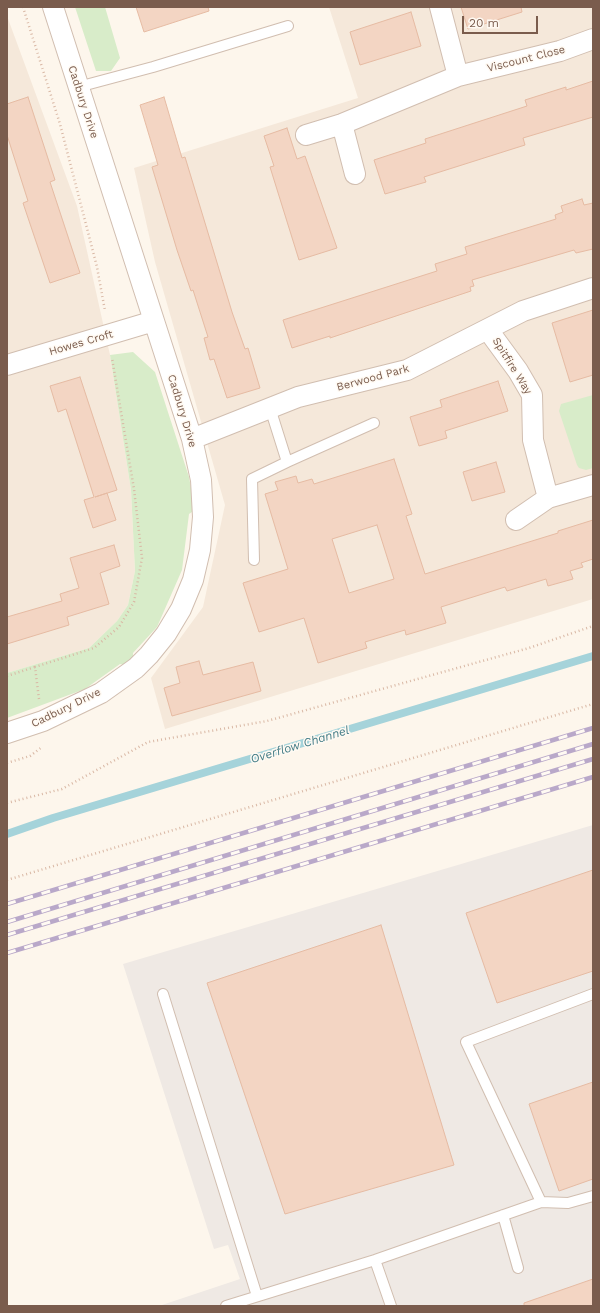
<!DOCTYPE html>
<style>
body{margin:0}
#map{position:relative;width:600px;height:1313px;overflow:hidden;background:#fdf6ec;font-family:"Work Sans",sans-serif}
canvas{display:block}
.frame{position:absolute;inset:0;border:8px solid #7a5c4d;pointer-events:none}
.scale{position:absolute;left:462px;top:16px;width:76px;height:18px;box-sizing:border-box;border:2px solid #7a5c4d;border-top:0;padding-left:5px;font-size:12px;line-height:14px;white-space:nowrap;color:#7a5c4d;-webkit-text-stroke:3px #fffaf3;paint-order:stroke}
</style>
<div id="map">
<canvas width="600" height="1313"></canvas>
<div class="frame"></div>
<div class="scale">20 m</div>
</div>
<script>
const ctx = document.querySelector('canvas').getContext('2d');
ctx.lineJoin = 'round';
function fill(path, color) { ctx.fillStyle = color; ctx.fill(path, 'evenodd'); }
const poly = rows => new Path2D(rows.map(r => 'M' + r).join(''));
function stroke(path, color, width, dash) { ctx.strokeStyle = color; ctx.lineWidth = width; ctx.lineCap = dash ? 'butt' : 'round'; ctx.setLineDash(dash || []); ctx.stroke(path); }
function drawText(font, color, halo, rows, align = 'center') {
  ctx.font = font + ' "Work Sans",sans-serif'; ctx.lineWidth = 3; ctx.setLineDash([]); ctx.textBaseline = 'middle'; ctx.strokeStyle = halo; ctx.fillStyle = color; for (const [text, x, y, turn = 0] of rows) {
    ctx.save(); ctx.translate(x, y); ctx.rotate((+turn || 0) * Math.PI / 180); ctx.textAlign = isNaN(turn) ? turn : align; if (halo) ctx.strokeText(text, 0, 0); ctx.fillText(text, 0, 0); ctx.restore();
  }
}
fill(poly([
 [329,7,593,7,593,599,165,729,151,678,203,607,225,505,155,262,134,168,358,98],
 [7,16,77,206,110,355,131,490,135,571,128,605,117,621,89,648,7,673]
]), '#f5e8da');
fill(poly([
 [593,825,593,1306,159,1306,240,1279,228,1245,214,1249,123,964]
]), '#efe9e4');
fill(poly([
 [75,7,105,7,120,58,111,71,96,71],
 [133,352,155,372,189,477,195,510,189,514,182,570,157,627,133,653,133,664,128,666,120,664,85,689,7,718,7,673,89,648,117,621,128,605,135,571,131,490,110,355],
 [593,395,593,468,586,470,579,468,577,465,559,411,561,404]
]), '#d8ecc9');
stroke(poly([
 [7,834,53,818,593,656]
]), '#a5d3da', 8);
const building = poly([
 [136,7,208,7,209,11,144,32,136,7],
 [461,7,521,7,522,12,468,29,461,7],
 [411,12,421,46,360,65,350,32,411,12],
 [593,81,593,117,523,138,525,145,424,177,426,182,385,194,374,160,426,143,425,139,527,106,525,100,566,87,566,90,593,81],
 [28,97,55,180,50,182,80,273,50,283,23,203,28,201,7,135,7,104,28,97],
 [164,97,182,158,185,157,232,312,245,349,248,348,260,388,227,398,214,359,210,360,204,338,208,337,193,290,191,291,177,250,152,167,158,165,140,105,164,97],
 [287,128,297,159,305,156,337,248,299,260,270,167,274,166,264,136,287,128],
 [582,199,584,205,593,203,593,249,576,253,574,250,472,280,474,286,470,287,471,291,330,338,330,336,292,348,283,320,437,271,435,264,467,254,465,247,556,219,555,215,563,212,561,206,582,199],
 [593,310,593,375,570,382,552,323,593,310],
 [80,377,117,490,95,497,107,493,116,520,93,528,84,500,94,497,66,409,58,412,50,386,80,377],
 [498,381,508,411,445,431,447,438,419,446,410,417,442,407,440,400,498,381],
 [394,459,412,514,406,516,425,574,558,533,558,531,593,520,593,559,581,563,583,567,570,571,573,579,548,586,546,579,507,591,505,587,441,607,446,623,406,635,405,630,365,642,367,648,318,663,304,618,259,632,243,583,288,569,265,494,278,490,275,482,296,476,298,483,312,479,314,484,394,459],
 [377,525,394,579,349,593,332,539,377,525],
 [496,462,505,492,472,501,463,472,496,462],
 [114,545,120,566,100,573,109,604,67,617,69,625,7,644,7,617,62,601,60,594,79,588,70,558,114,545],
 [199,661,203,675,253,662,261,691,172,716,164,688,180,683,176,667,199,661],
 [593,870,593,971,497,1003,466,913,593,870],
 [381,925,454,1165,285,1214,207,983,381,925],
 [593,1082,593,1179,559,1191,529,1104,593,1082],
 [593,1279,593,1306,524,1306,524,1303,593,1279]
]);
fill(building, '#f3d5c3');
stroke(building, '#e6bba3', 1);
const lane = poly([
 [78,87,153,67,288,26],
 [287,462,374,423],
 [254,560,252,479,287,462,270,408],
 [163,994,257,1296],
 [541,1202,568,1203,593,1196],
 [503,1215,518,1268],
 [375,1260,391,1306],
 [226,1306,375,1260,541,1202,466,1042,593,994]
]);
const street = poly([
 [440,7,458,76],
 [342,124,355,174],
 [306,135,342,124,458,76,560,51,593,39],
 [488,330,518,371,532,395,533,440,548,498],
 [7,365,154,321],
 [192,439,298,397,407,370,523,311,593,288],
 [516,520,548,498,593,485],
 [7,733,43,721,101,693,136,668,149,655,166,634,181,609,193,580,200,550,203,517,201,480,192,439,53,7]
]);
stroke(lane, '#d1beb0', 12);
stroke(street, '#d1beb0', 22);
stroke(poly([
 [23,7,60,124,97,267,105,311],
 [7,676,35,667],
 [39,699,35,667,94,648,119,627,134,602,142,558,134,489,112,358],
 [7,763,30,756,42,747],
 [7,803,62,789,148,742,267,721,529,648,593,626],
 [7,880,593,704]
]), '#d9b8a5', 2.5, [1, 3]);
stroke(lane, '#fff', 10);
stroke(street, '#fff', 20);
const rail = poly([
 [7,904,593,728],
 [7,922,593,744],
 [7,935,593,759],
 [7,953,593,777]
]);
stroke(rail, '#b9a8c9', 4.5);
stroke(rail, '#fffaf3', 3, [9]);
drawText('11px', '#7a5c4d', '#fffaf3', [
 ["Viscount Close",526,59,-14],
 ["Cadbury Drive",83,102,72],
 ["Howes Croft",81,343,-16],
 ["Spitfire Way",512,366,58],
 ["Berwood Park",373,378,-15],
 ["Cadbury Drive",182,411,73],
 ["Cadbury Drive",66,708,-26]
]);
drawText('italic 12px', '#437c86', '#fffaf3', [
 ["Overflow Channel",300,745,-17]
]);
</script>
